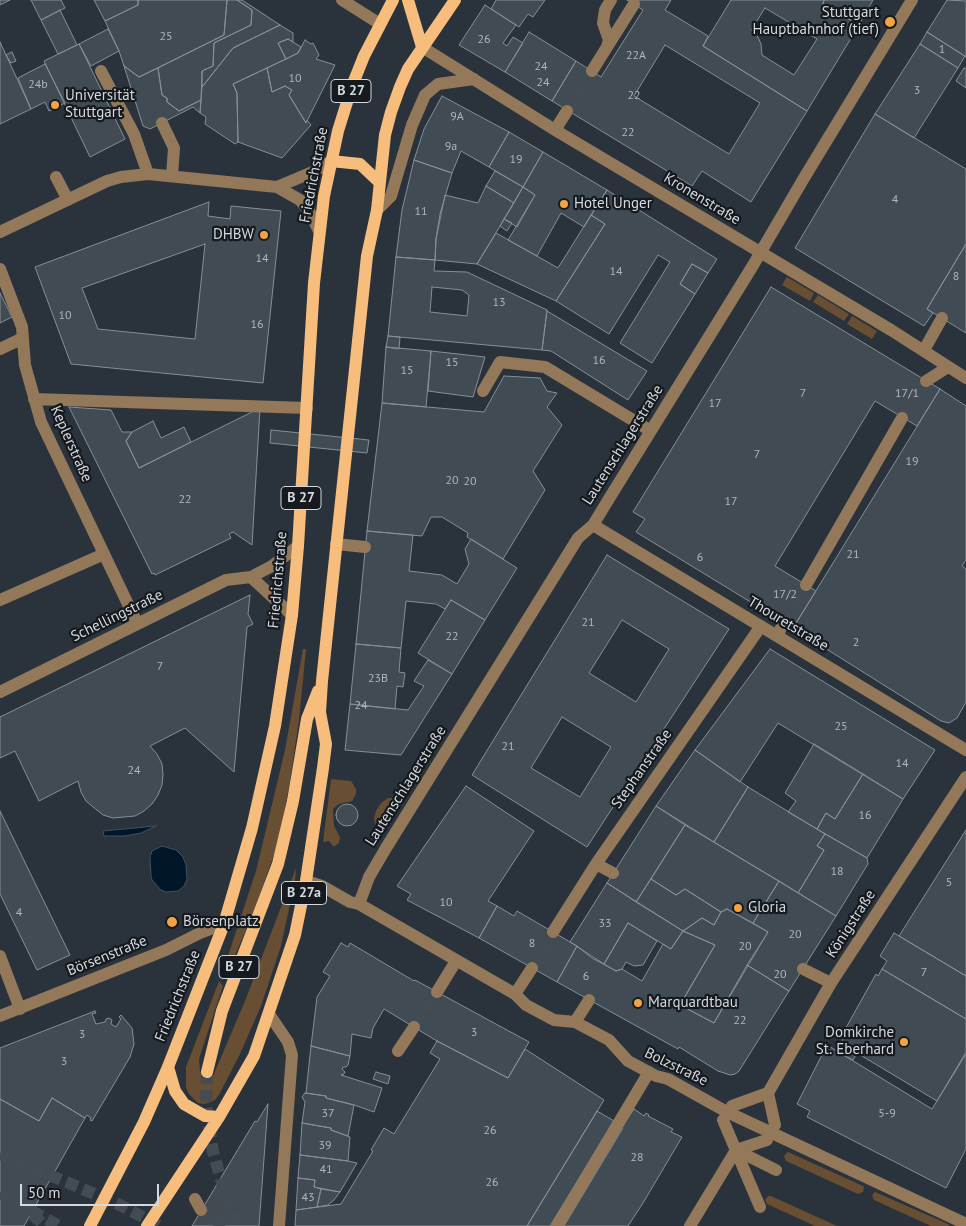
<!DOCTYPE html>
<meta charset="utf-8">
<style>
body{margin:0}
#map{position:relative;width:966px;height:1226px;overflow:hidden;background:#2a333b;font-family:"PT Sans",sans-serif}
canvas{display:block}
.scale{position:absolute;left:20px;top:1184px;width:139px;height:22px;box-sizing:border-box;border:2px solid #d3d9de;border-top:0;padding-left:6px;font-size:15px;line-height:18px;white-space:nowrap;color:#d3d9de;-webkit-text-stroke:4px #161a1e;paint-order:stroke}
</style>
<div id="map">
<canvas width="966" height="1226"></canvas>
<div class="scale">50 m</div>
</div>
<script>
const ctx = document.querySelector('canvas').getContext('2d');
ctx.lineJoin = 'round';
function fill(path, color) { ctx.fillStyle = color; ctx.fill(path, 'evenodd'); }
const poly = rows => new Path2D(rows.map(r => 'M' + r).join(''));
function stroke(path, color, width, dash) { ctx.strokeStyle = color; ctx.lineWidth = width; ctx.lineCap = dash ? 'butt' : 'round'; ctx.setLineDash(dash || []); ctx.stroke(path); }
function drawText(font, color, halo, rows, align = 'center') {
  ctx.font = font + ' "PT Sans",sans-serif'; ctx.lineWidth = 4.5; ctx.setLineDash([]); ctx.textBaseline = 'middle'; ctx.strokeStyle = halo; ctx.fillStyle = color; for (const [text, x, y, turn = 0] of rows) {
    ctx.save(); ctx.translate(x, y); ctx.rotate((+turn || 0) * Math.PI / 180); ctx.textAlign = isNaN(turn) ? turn : align; if (halo) ctx.strokeText(text, 0, 0); ctx.fillText(text, 0, 0); ctx.restore();
  }
}
fill(poly([
 [787,277,814,293,810,301,782,285],
 [818,295,849,314,844,321,813,302],
 [852,316,877,331,872,339,847,324],
 [303,649,306,649,299,720,289,788,277,846,254,911,233,960,227,959,256,871,285,750],
 [331,779,351,781,356,789,356,794,352,801,339,804,333,809,334,826,340,837,339,843,335,846,333,846,329,841,323,842],
 [388,798,392,798,394,800,394,811,388,821,381,826,376,826,374,819,376,811,381,803],
 [296,868,295,881,281,946,261,1006,240,1054,220,1093,215,1100,211,1102,204,1104,198,1103,189,1094,186,1088,186,1067,219,981,223,986,199,1059,200,1072,213,1076,245,1001],
 [788,1152,863,1186,864,1187,863,1192,858,1194,786,1161,784,1156],
 [875,1192,948,1224,949,1226,931,1226,874,1200,872,1195],
 [768,1196,771,1196,837,1226,815,1226,767,1204,765,1200]
]), '#684e32');
const water = poly([
 [156,826,141,833,125,836,104,836,103,831,156,826],
 [162,846,176,850,183,857,186,865,187,879,184,886,178,891,166,892,161,890,152,880,151,876,150,857,152,851,162,846]
]);
fill(water, '#00172a');
stroke(water, '#3f5160', 1);
const building = poly([
 [0,0,10,0,0,5,0,0],
 [31,0,61,0,65,8,41,20,31,0],
 [94,0,138,0,138,5,105,21,94,0],
 [138,0,227,0,224,35,139,77,124,66,119,51,105,21,138,5,138,0],
 [227,0,237,0,252,10,251,25,214,43,213,66,202,71,201,100,179,111,167,102,167,98,162,95,158,68,224,35,227,0],
 [237,0,242,0,280,25,233,48,202,87,202,71,213,66,214,43,251,25,252,10,237,0],
 [496,0,545,0,533,17,528,14,519,27,491,9,496,0],
 [627,0,671,0,665,10,708,36,703,46,807,111,751,202,702,171,692,186,552,101,576,61,601,77,643,10,627,0],
 [665,45,760,103,729,154,634,96,665,45],
 [731,0,824,0,823,4,859,25,807,111,703,46,731,0],
 [765,8,817,39,794,75,762,55,761,44,758,37,751,30,765,8],
 [824,0,873,0,859,25,823,4,824,0],
 [947,0,966,1,966,57,927,32,947,0],
 [485,5,516,25,503,43,507,46,513,37,523,43,505,72,459,45,485,5],
 [60,10,77,45,58,54,41,20,60,10],
 [280,25,293,33,293,42,288,39,278,43,286,59,233,84,237,93,238,142,235,144,205,124,206,117,200,113,202,87,233,48,280,25],
 [108,29,119,51,91,66,79,44,108,29],
 [529,32,576,61,552,101,505,72,529,32],
 [927,32,965,56,958,68,920,44,927,32],
 [288,39,301,47,298,53,286,59,278,43,288,39],
 [305,40,311,44,313,43,319,55,316,59,335,65,306,123,289,95,292,90,285,86,272,92,267,68,298,53,305,40],
 [0,42,31,109,0,124,0,42],
 [79,44,125,139,90,157,44,61,79,44],
 [920,44,958,68,914,138,875,114,920,44],
 [12,52,16,61,11,63,6,55,12,52],
 [45,64,65,103,49,111,45,102,31,109,18,78,45,64],
 [124,66,139,77,158,68,162,95,167,98,167,102,179,111,201,100,200,113,193,107,150,129,143,126,124,66],
 [267,68,272,92,285,86,292,90,289,95,306,123,307,120,311,125,282,158,238,142,237,93,233,84,267,68],
 [964,68,966,69,966,88,956,81,964,68],
 [442,96,509,132,489,167,461,151,452,173,414,160,424,129,442,96],
 [875,114,966,169,966,244,927,309,933,313,924,326,795,248,875,114],
 [509,132,543,152,523,187,489,167,509,132],
 [543,152,607,190,584,227,561,213,537,256,508,240,535,195,523,187,543,152],
 [414,160,452,173,440,214,436,239,435,260,396,257,402,210,414,160],
 [495,171,523,187,514,203,486,186,495,171],
 [486,186,514,203,477,264,435,260,436,239,445,195,478,203,486,186],
 [523,187,535,195,517,227,504,219,523,187],
 [607,190,717,259,708,273,692,264,680,284,695,294,652,363,620,343,670,262,658,255,609,334,556,301,605,224,591,215,607,190],
 [209,202,208,216,230,219,231,206,281,211,263,383,71,364,35,267,209,202],
 [205,244,195,339,98,329,82,288,205,244],
 [591,215,605,224,556,301,477,264,496,233,558,268,591,215],
 [504,219,512,223,507,231,500,226,504,219],
 [966,244,966,333,927,309,966,244],
 [396,257,435,260,434,271,467,272,547,310,542,350,388,336,396,257],
 [432,287,462,290,469,295,467,316,430,312,432,287],
 [692,264,708,273,695,294,680,284,692,264],
 [771,287,940,389,917,426,875,401,775,566,816,591,793,628,636,532,645,519,633,512,771,287],
 [0,293,12,317,0,323,0,293],
 [547,311,647,371,628,400,551,351,542,350,547,311],
 [388,336,400,337,399,349,386,347,388,336],
 [386,347,431,351,426,407,382,403,386,347],
 [431,351,485,357,473,397,428,391,431,351],
 [504,376,540,378,547,391,557,393,547,407,562,425,533,471,545,490,503,559,467,537,468,533,442,517,431,517,422,536,367,531,382,403,484,412,504,376],
 [940,389,966,406,966,560,962,566,966,569,966,702,957,718,949,723,941,721,793,628,940,389],
 [69,407,111,410,122,432,132,432,126,441,139,468,260,408,252,545,233,532,229,534,231,538,155,575,154,573,152,574,69,407],
 [153,421,161,438,184,427,191,442,139,468,126,441,132,432,153,421],
 [271,430,369,440,367,453,270,443,271,430],
 [367,531,413,535,409,571,442,575,457,584,469,564,465,549,471,539,517,568,485,620,451,600,445,609,436,604,406,601,401,648,356,644,367,531],
 [607,555,729,629,587,847,472,775,607,555],
 [622,620,669,649,636,702,589,673,622,620],
 [562,717,611,747,580,797,531,768,562,717],
 [250,595,248,614,253,624,247,627,234,772,185,728,150,746,157,754,162,764,163,775,162,785,158,795,152,804,144,811,135,816,113,818,103,815,86,801,81,792,78,781,39,801,15,751,0,758,0,717,250,595],
 [451,600,485,620,452,674,418,653,451,600],
 [356,644,401,648,399,672,405,673,403,687,397,686,395,709,350,704,356,644],
 [770,649,935,750,903,799,778,723,740,782,695,750,770,649],
 [428,660,452,674,401,755,345,750,350,704,408,710,424,686,414,681,428,660],
 [814,744,863,774,835,819,826,813,817,829,788,812,796,801,785,793,814,744],
 [695,750,748,787,714,842,656,806,695,750],
 [863,774,903,799,867,858,817,829,826,813,835,819,863,774],
 [466,786,534,831,488,901,497,906,479,938,407,900,411,894,397,886,466,786],
 [748,787,825,834,817,846,824,850,798,893,714,842,748,787],
 '336 815a11 11 0 1 1 22 0a11 11 0 1 1-22 0Z',
 [656,806,685,825,636,902,607,883,656,806],
 [0,811,70,955,37,970,0,894,0,811],
 [685,825,779,881,753,923,727,909,721,912,685,889,676,895,651,879,685,825],
 [966,830,966,976,899,936,966,830],
 [825,834,867,858,868,864,836,916,798,893,824,850,817,846,825,834],
 [651,879,676,895,685,889,721,912,714,925,702,918,683,931,636,902,651,879],
 [779,881,836,916,789,991,747,965,768,932,753,923,779,881],
 [607,883,683,931,671,949,628,923,604,964,570,942,607,883],
 [497,906,514,916,517,911,577,946,557,982,479,938,497,906],
 [727,909,768,932,714,1023,680,1005,715,945,683,931,702,918,714,925,721,912,727,909],
 [628,923,657,941,643,965,634,966,626,962,622,969,616,971,604,964,628,923],
 [683,931,715,945,680,1005,714,1023,747,965,789,991,739,1071,735,1074,730,1075,718,1071,679,1047,678,1049,557,982,577,946,592,958,616,971,622,969,642,981,663,944,671,949,683,931],
 [894,933,966,976,966,1019,882,969,887,961,880,956,894,933],
 [341,943,348,947,350,943,414,981,415,980,529,1042,508,1078,437,1041,384,1009,373,1028,371,1038,352,1034,350,1056,311,1046,317,997,330,976,323,972,341,943],
 [882,969,966,1019,966,1052,937,1101,857,1053,853,1060,836,1051,846,1034,843,1033,876,974,878,976,882,969],
 [95,1011,96,1013,92,1014,96,1024,105,1022,106,1019,109,1018,112,1020,111,1024,116,1027,121,1019,119,1017,121,1015,132,1028,134,1044,130,1057,92,1121,90,1120,91,1118,87,1115,85,1118,52,1098,39,1121,0,1099,0,1048,95,1011],
 [437,1041,508,1078,525,1049,604,1100,527,1226,295,1226,296,1210,341,1204,373,1151,371,1150,384,1128,394,1134,440,1059,430,1053,437,1041],
 [827,1045,932,1109,966,1054,966,1149,946,1188,807,1117,810,1111,797,1104,827,1045],
 [311,1046,350,1056,348,1065,346,1067,343,1067,342,1069,345,1072,344,1074,341,1075,382,1088,374,1112,354,1105,326,1098,326,1096,306,1093,311,1046],
 [376,1072,390,1076,388,1084,373,1079,376,1072],
 [305,1093,326,1096,326,1098,354,1105,348,1136,331,1130,331,1128,302,1123,305,1102,302,1097,305,1093],
 [52,1098,85,1118,24,1226,0,1226,0,1099,39,1121,52,1098],
 [268,1104,259,1226,192,1226,255,1121,257,1122,268,1104],
 [634,1109,644,1116,646,1113,649,1115,648,1116,673,1129,671,1132,682,1137,643,1203,628,1226,564,1226,623,1128,622,1127,634,1109],
 [597,1111,614,1121,550,1226,527,1226,597,1111],
 [302,1123,331,1128,331,1130,350,1137,348,1161,300,1155,302,1123],
 [300,1155,348,1161,357,1163,340,1192,314,1187,315,1180,298,1178,300,1155],
 [298,1178,315,1180,314,1187,321,1189,317,1207,296,1210,298,1178],
 [321,1189,340,1192,334,1200,328,1205,317,1207,321,1189]
]);
fill(building, '#414b53');
stroke(building, '#848f99', 1);
stroke(poly([
 [567,111,592,71],
 [902,418,926,381],
 [784,622,806,585],
 [532,968,553,932],
 [414,1027,437,992],
 [19,1202,45,1226],
 [201,1210,225,1226]
]), '#434c53', 12, [12, 6]);
stroke(poly([
 [207,1072,206,1105,213,1152,225,1193,241,1226],
 [0,1154,118,1204,160,1226],
 [0,1193,59,1226]
]), '#434c53', 12, [12, 6]);
stroke(poly([
 [342,0,380,24],
 [422,47,555,130,891,330,966,378],
 [607,47,634,4],
 [101,71,134,134,148,174],
 [592,71,607,47,609,40,603,23,604,16,605,10,611,0],
 [162,123,174,148,172,176],
 [555,130,567,111],
 [56,177,68,200],
 [277,187,315,171,331,161],
 [377,210,391,196,412,125,425,95,438,84,474,79],
 [0,232,107,181,121,177,148,174,277,187,300,200,309,211,319,231],
 [0,269,22,327,25,365,41,422,137,623],
 [0,349,23,338],
 [924,350,942,318],
 [926,381,948,367],
 [483,391,500,362,545,367,651,431],
 [34,399,307,408],
 [593,525,966,750],
 [336,544,365,547],
 [251,577,292,615],
 [806,585,902,418],
 [0,600,104,554],
 [777,636,784,622],
 [0,692,226,580,251,577,272,566,298,546],
 [596,864,613,873],
 [306,881,322,886,350,902,359,904,515,994,526,1005,554,1020,575,1022,609,1040,628,1061,656,1076,668,1079,727,1112,966,1224],
 [359,904,369,877,386,848,578,538,593,525,607,502,752,267,804,178,912,0],
 [553,932,596,864,761,626],
 [0,956,20,1009],
 [803,969,831,983],
 [437,992,456,961],
 [515,994,532,968],
 [269,1014,288,1042,292,1055,279,1226],
 [0,1016,166,950,200,933,224,924],
 [575,1022,589,1000],
 [398,1051,414,1027],
 [732,1106,768,1093],
 [723,1120,760,1207],
 [775,1125,768,1093,831,983,966,777],
 [736,1150,776,1170],
 [195,1199,201,1210],
 [557,1226,649,1072],
 [690,1226,736,1150,767,1140]
]), '#94785a', 12);
stroke(poly([
 [408,0,422,47],
 [331,161,360,164,379,182],
 [168,1067,175,1091,184,1104,205,1116,219,1117],
 [207,1072,222,1011,278,864,293,801,307,719,318,691],
 [90,1226,144,1122,168,1067,224,924,252,828,275,726,292,615,298,546,314,283,324,196,338,131,352,86,364,56,393,0],
 [147,1226,219,1117,254,1056,295,935,306,881,323,768,326,744,320,712,322,681,367,256,377,210,385,135,391,112,400,87,408,69,455,0]
]), '#f6bd7d', 12);
for (const [x, y, r, color] of [
 [890,22,6,"#f3a442"],
 [55,105,5,"#f3a442"],
 [564,204,5,"#f3a442"],
 [264,235,5,"#f3a442"],
 [738,908,5,"#f3a442"],
 [172,922,6,"#f3a442"],
 [638,1003,5,"#f3a442"],
 [904,1042,5,"#f3a442"]
]) { const dot = new Path2D(); dot.arc(x, y, r, 0, 2 * Math.PI); ctx.fillStyle = color; ctx.fill(dot); stroke(dot, '#161a1e', 2); }
drawText('12px', '#aeb6bb', null, [
 ["25",166,37],
 ["26",484,40],
 ["1",942,50],
 ["22A",636,56],
 ["24",541,67],
 ["10",295,79],
 ["24",543,83],
 ["24b",38,85],
 ["3",917,91],
 ["22",634,96],
 ["9A",457,117],
 ["22",628,133],
 ["9a",451,147],
 ["19",516,160],
 ["4",895,200],
 ["11",421,212],
 ["14",262,259],
 ["14",616,272],
 ["8",956,277],
 ["13",499,303],
 ["10",65,316],
 ["16",257,325],
 ["16",599,361],
 ["15",452,363],
 ["15",407,371],
 ["7",803,394],
 ["17/1",907,394],
 ["17",715,404],
 ["7",757,455],
 ["19",912,462],
 ["20",452,481],
 ["20",470,482],
 ["22",185,500],
 ["17",731,502],
 ["21",853,555],
 ["6",700,558],
 ["17/2",785,595],
 ["21",588,623],
 ["22",452,637],
 ["2",856,643],
 ["7",160,667],
 ["23B",378,679],
 ["24",361,706],
 ["25",841,727],
 ["21",508,747],
 ["14",902,764],
 ["24",134,771],
 ["16",865,816],
 ["18",837,872],
 ["5",949,883],
 ["10",446,903],
 ["4",19,913],
 ["33",605,924],
 ["20",795,935],
 ["8",532,944],
 ["20",745,947],
 ["7",924,973],
 ["20",780,975],
 ["6",586,977],
 ["22",740,1021],
 ["3",474,1033],
 ["3",82,1035],
 ["3",64,1062],
 ["37",328,1114],
 ["5-9",887,1114],
 ["26",490,1131],
 ["39",325,1146],
 ["28",637,1158],
 ["41",326,1170],
 ["26",492,1183],
 ["43",308,1198]
]);
for (const [x, y, w] of [
 [351,91,40],
 [301,498,40],
 [304,893,45],
 [239,967,40]
]) { const box = new Path2D(); box.roundRect(x - w / 2, y - 11.5, w, 23, 4); ctx.fillStyle = '#161a1e'; ctx.fill(box); stroke(box, '#d3d9de', 1); }
drawText('bold 14px', '#d3d9de', null, [
 ["B 27",351,91],
 ["B 27",301,498],
 ["B 27a",304,893],
 ["B 27",239,967]
]);
drawText('15px', '#d3d9de', '#161a1e', [
 ["Stuttgart",879,13,"right"],
 ["Hauptbahnhof (tief)",879,30,"right"],
 ["Universität",65,96],
 ["Stuttgart",65,113],
 ["Hotel Unger",574,204],
 ["DHBW",254,235,"right"],
 ["Gloria",748,908],
 ["Börsenplatz",183,922],
 ["Marquardtbau",648,1003],
 ["Domkirche",894,1033,"right"],
 ["St. Eberhard",894,1050,"right"]
], 'left');
drawText('15px', '#d3d9de', '#161a1e', [
 ["Friedrichstraße",314,175,-79],
 ["Kronenstraße",702,199,31],
 ["Keplerstraße",71,444,66],
 ["Lautenschlagerstraße",623,445,-58],
 ["Friedrichstraße",278,580,-85],
 ["Schellingstraße",117,616,-26],
 ["Thouretstraße",788,624,31],
 ["Stephanstraße",642,769,-55],
 ["Lautenschlagerstraße",406,786,-58],
 ["Königstraße",851,924,-57],
 ["Börsenstraße",107,956,-22],
 ["Friedrichstraße",178,996,-68],
 ["Bolzstraße",676,1067,26]
]);
</script>
